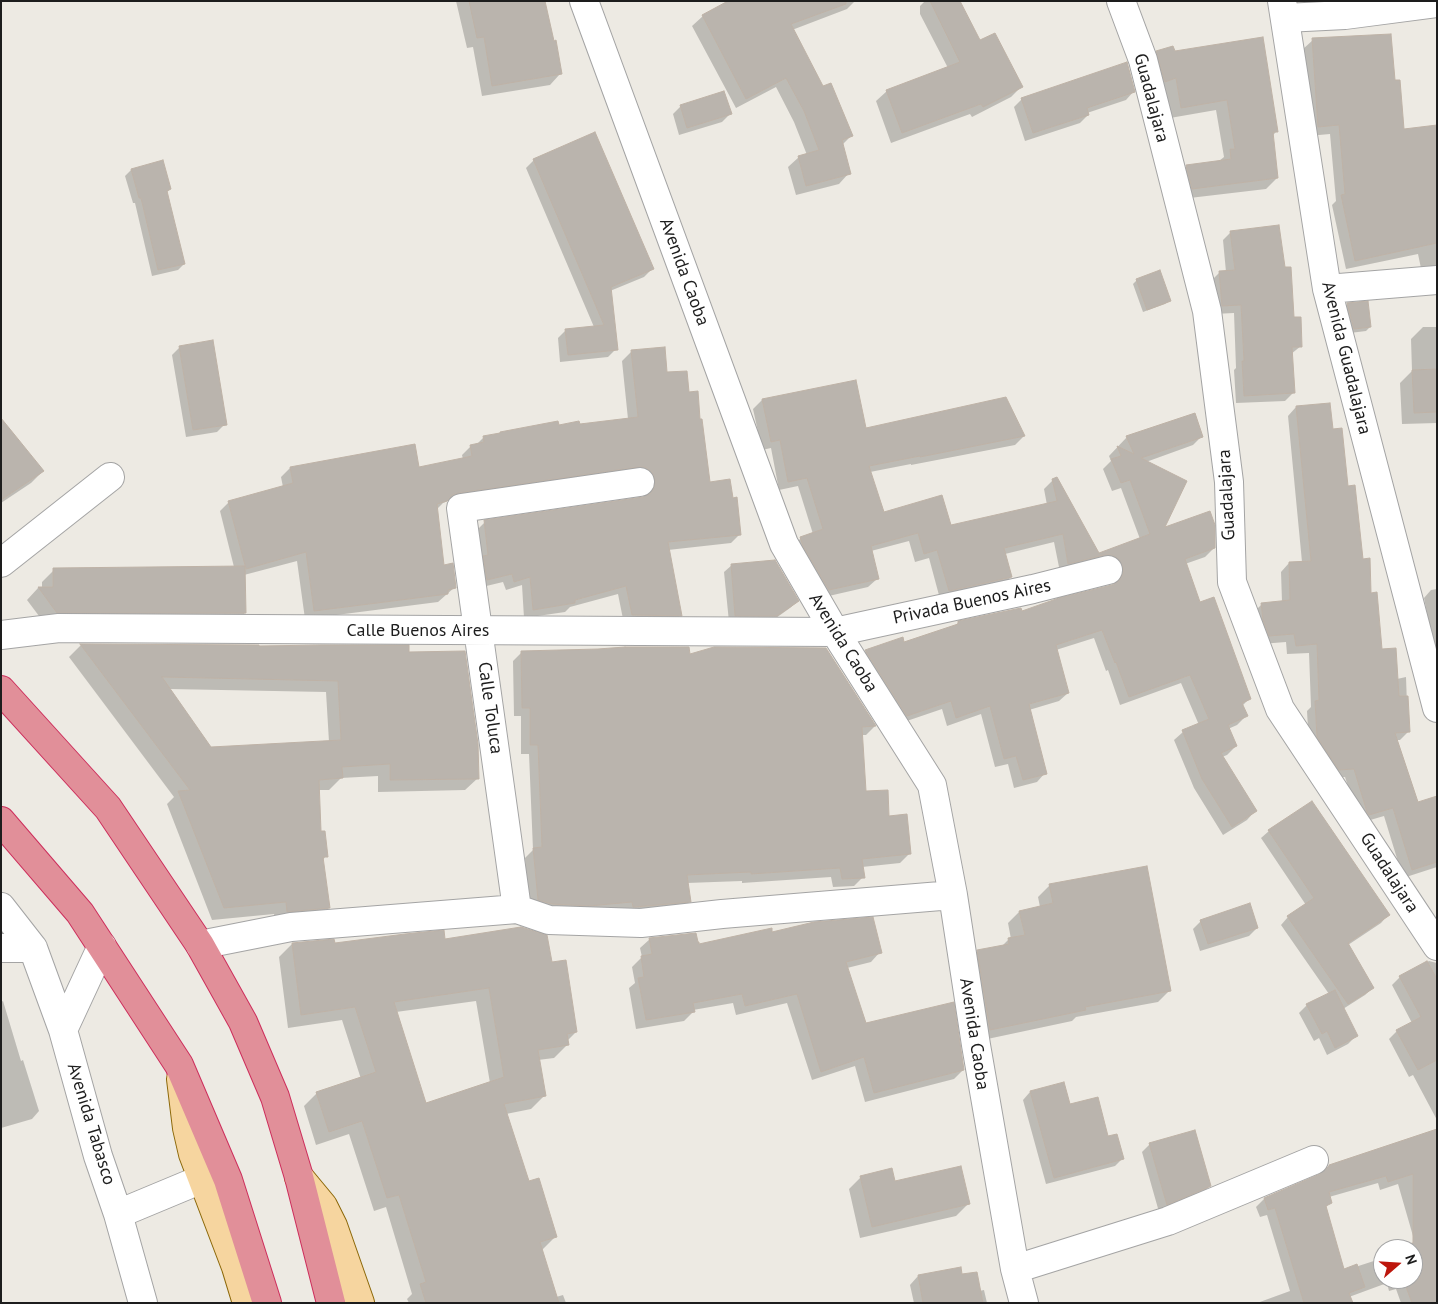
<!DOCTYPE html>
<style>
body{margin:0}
#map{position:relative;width:1438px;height:1304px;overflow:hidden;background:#edeae3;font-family:"PT Sans",sans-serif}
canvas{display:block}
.frame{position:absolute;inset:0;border:2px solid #1d1d1d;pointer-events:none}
.north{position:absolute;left:1373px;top:1239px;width:50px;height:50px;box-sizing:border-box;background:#fff;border:1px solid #a5a5a5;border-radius:50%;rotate:71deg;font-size:14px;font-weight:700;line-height:20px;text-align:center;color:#1d1d1d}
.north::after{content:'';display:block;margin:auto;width:18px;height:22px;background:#bd160c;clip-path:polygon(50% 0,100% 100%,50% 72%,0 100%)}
</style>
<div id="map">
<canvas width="1438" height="1304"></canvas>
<div class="frame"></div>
<div class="north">N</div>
</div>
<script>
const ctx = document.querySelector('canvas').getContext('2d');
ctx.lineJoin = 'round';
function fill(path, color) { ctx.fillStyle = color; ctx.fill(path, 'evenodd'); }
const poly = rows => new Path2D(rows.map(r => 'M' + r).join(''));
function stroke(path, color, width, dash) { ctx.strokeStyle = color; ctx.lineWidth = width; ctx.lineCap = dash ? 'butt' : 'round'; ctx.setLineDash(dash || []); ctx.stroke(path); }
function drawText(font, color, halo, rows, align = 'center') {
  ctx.font = font + ' "PT Sans",sans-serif'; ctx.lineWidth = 5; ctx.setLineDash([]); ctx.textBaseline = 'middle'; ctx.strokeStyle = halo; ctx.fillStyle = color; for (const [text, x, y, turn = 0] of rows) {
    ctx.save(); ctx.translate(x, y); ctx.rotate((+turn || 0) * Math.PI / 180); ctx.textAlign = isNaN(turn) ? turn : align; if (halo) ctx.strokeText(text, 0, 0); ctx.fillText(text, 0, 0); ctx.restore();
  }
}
fill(poly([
 [456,1,543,1,560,74,550,85,482,96,473,47,467,48],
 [730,1,855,1,847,9,792,30,822,88,851,136,842,145,849,173,839,184,796,195,788,167,799,157,807,155,794,122,776,87,736,108,692,26,703,16],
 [925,1,959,1,980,42,1021,87,1011,97,972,117,970,114,891,143,876,101,887,91,948,68,920,14,920,6],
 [1313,40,1394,81,1403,130,1437,127,1437,271,1422,273,1418,254,1346,269,1332,205,1336,201,1330,134,1308,136,1303,49],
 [1174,52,1277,131,1272,136,1277,178,1266,189,1181,199,1176,177,1187,166,1219,161,1224,157,1216,110,1170,118,1165,88,1154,92,1146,64,1157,53],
 [1134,91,1126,100,1087,113,1088,115,1080,123,1025,141,1014,107,1022,99],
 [681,106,730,114,722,122,679,135,673,114],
 [534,160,652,269,644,277,610,291,616,349,608,357,560,362,558,338,566,330,594,327,526,168],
 [162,162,170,189,166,193,184,264,178,270,152,276,135,203,133,203,125,176,131,170],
 [1231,232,1293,318,1301,346,1291,354,1293,393,1285,401,1236,403,1234,370,1236,368,1234,313,1214,314,1212,280,1220,272,1226,272,1223,240],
 [1137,280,1169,301,1165,304,1143,312,1133,284],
 [1347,304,1370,327,1366,331,1350,333,1344,308],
 [1423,327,1437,327,1437,423,1402,424,1400,383,1412,371,1411,339],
 [180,347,225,424,217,432,186,437,172,355],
 [631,352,666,374,688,393,699,420,709,483,740,534,731,543,668,550,681,615,672,624,624,624,618,594,570,607,565,612,524,618,522,585,506,590,503,582,478,588,476,531,485,522,646,497,647,489,628,475,448,501,443,503,436,510,443,567,455,587,438,602,305,619,297,561,244,575,245,613,232,625,45,624,27,600,38,588,42,588,42,582,54,570,234,567,220,511,229,502,283,487,281,477,290,468,418,468,463,459,462,455,471,446,476,445,484,437,498,434,500,433,558,426,579,425,628,419,622,361],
 [762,400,865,429,1024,436,1015,445,911,465,911,464,870,472,883,513,950,527,1047,505,1044,489,1053,480,1098,555,1140,539,1121,488,1112,491,1103,469,1111,461,1109,456,1127,437,1201,437,1193,445,1146,462,1162,529,1214,548,1205,557,1185,564,1199,604,1249,699,1242,706,1246,716,1237,725,1228,729,1236,746,1227,755,1222,757,1255,811,1247,820,1223,835,1194,788,1174,740,1183,732,1199,725,1181,683,1120,705,1108,670,1106,671,1094,638,1056,650,1068,693,1059,701,1029,710,1045,773,1037,782,1014,788,1008,764,995,767,981,714,947,726,942,709,898,724,857,660,866,651,902,639,904,643,953,627,958,623,1021,612,1114,585,1115,576,1060,572,1054,542,1005,554,1011,577,1002,586,940,599,929,558,915,562,909,541,871,551,877,579,868,587,820,598,792,547,801,538,813,534,798,486,779,490,771,448,762,450,753,409],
 [1296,407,1332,430,1347,487,1381,650,1397,679,1406,677,1408,732,1400,740,1396,740,1417,803,1437,797,1437,867,1403,878,1384,816,1360,823,1345,777,1330,778,1309,746,1307,711,1311,707,1309,653,1287,654,1286,642,1261,644,1253,613,1262,604,1282,602,1281,572,1289,563,1302,562,1288,416],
 [1,420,43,471,31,483,1,503],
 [732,565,798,601,790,608,769,623,729,622,724,572],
 [1437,589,1437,663,1424,598,1431,590],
 [81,645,258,646,258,648,408,653,478,778,465,790,378,792,378,776,341,778,329,790,318,790,320,833,326,856,322,861,329,908,316,920,276,923,274,914,212,920,167,804,174,797,69,657],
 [169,689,326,692,329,742,210,748],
 [826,649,875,726,866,735,861,735,864,792,888,817,910,853,900,863,862,867,863,877,854,886,833,887,831,877,742,883,742,881,687,883,690,901,681,911,529,909,525,858,533,850,529,754,521,754,521,716,514,716,513,661,522,652,689,656],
 [1269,831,1388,915,1381,923,1348,945,1373,988,1365,995,1343,1009,1356,1036,1348,1044,1327,1055,1319,1038,1314,1041,1299,1013,1307,1005,1329,994,1281,925,1288,917,1306,905,1261,838],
 [1050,885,1170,990,1158,1002,1076,1017,1072,1021,978,1041,966,963,978,951,1001,947,1008,940,1011,939,1008,923,1019,912,1040,907,1038,897],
 [1201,921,1257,928,1249,936,1200,951,1193,929],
 [772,933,880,952,871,962,847,968,865,1024,963,1070,954,1079,865,1102,855,1066,812,1080,787,1003,736,1015,733,1003,693,1010,693,1012,684,1021,636,1029,629,988,635,983,632,967,642,957,640,948,650,939,698,946],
 [444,941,551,964,576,1032,567,1041,567,1045,554,1058,538,1060,544,1096,531,1109,506,1114,528,1183,556,1236,542,1250,556,1297,563,1295,566,1303,409,1303,407,1299,412,1294,386,1207,374,1211,349,1134,316,1145,304,1106,317,1093,361,1079,342,1020,288,1028,279,957,292,944,334,945],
 [476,1001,490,1083,425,1104,396,1012],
 [1429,961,1437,963,1437,1120,1413,1075,1409,1077,1389,1039,1397,1031,1412,1023,1392,985,1400,977],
 [3,1001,21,1061,23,1060,39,1111,32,1119,1,1128,1,1002],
 [1063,1083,1069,1106,1107,1138,1122,1159,1115,1166,1046,1184,1023,1100,1030,1092],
 [1437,1130,1437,1303,1401,1303,1396,1289,1389,1291,1387,1283,1349,1297,1351,1303,1257,1303,1290,1291,1267,1215,1260,1217,1256,1207,1264,1199],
 [1378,1183,1380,1190,1398,1184,1415,1243,1409,1245,1405,1249,1413,1249,1413,1279,1383,1279,1383,1258,1343,1271,1326,1207,1330,1202,1329,1197],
 [1150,1144,1210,1186,1202,1194,1159,1212,1142,1152],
 [861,1177,894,1183,968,1204,956,1216,860,1238,849,1189],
 [918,1276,962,1276,979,1291,984,1290,987,1303,914,1303,910,1285]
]), '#0003');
const building = poly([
 [469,1,545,1,554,41,556,40,562,74,492,86,484,37,477,38,469,1],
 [728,1,846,1,846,4,791,24,823,86,831,83,853,136,842,140,851,174,806,186,798,156,819,150,804,111,786,78,746,99,702,15,728,1],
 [930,1,960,1,980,40,995,33,1023,87,983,107,981,104,902,133,886,90,960,62,930,1],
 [1391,34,1395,80,1400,80,1404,129,1437,125,1437,243,1355,261,1341,195,1345,194,1339,125,1318,127,1312,38,1391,34],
 [1263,37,1278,132,1273,132,1278,178,1192,189,1186,165,1231,159,1230,149,1235,149,1227,100,1181,108,1176,78,1165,82,1156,51,1173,46,1175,51,1263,37],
 [1127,62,1135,92,1087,108,1089,115,1033,133,1021,98,1127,62],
 [724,91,732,114,687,128,680,105,724,91],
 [595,132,654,269,611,287,618,350,568,355,565,329,604,325,533,159,595,132],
 [163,160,171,189,167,191,185,264,158,270,141,198,139,198,131,169,163,160],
 [1279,225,1285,267,1291,267,1294,317,1301,317,1302,347,1292,347,1295,393,1244,396,1242,361,1244,361,1241,305,1222,306,1219,271,1235,270,1230,231,1279,225],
 [1160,270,1171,301,1147,310,1136,279,1160,270],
 [1368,301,1371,327,1354,329,1347,303,1368,301],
 [213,340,227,425,193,430,179,346,213,340],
 [665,347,667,372,687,371,689,392,698,391,700,419,702,419,710,482,730,479,733,498,737,497,741,535,668,542,682,616,632,615,626,586,575,600,575,603,533,610,530,577,514,582,512,574,487,580,483,556,488,555,484,520,643,497,650,494,654,488,655,480,652,472,645,467,638,467,459,493,452,495,447,501,437,504,444,565,453,563,456,588,448,590,448,594,314,611,306,552,246,569,228,501,293,483,290,467,415,444,419,467,472,456,470,445,484,442,483,436,500,433,500,432,558,421,559,425,579,421,580,424,638,417,631,350,665,347],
 [1437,369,1437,412,1414,413,1412,370,1437,369],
 [856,380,866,428,1006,397,1025,436,920,457,920,456,869,466,884,512,942,495,951,525,1057,501,1052,479,1057,477,1099,553,1150,534,1130,480,1121,483,1111,459,1121,456,1117,446,1134,454,1126,436,1195,413,1203,437,1141,458,1187,481,1165,527,1210,511,1215,525,1215,548,1185,559,1200,602,1214,597,1251,699,1242,703,1248,716,1228,725,1237,746,1221,753,1257,811,1232,827,1202,779,1182,730,1209,719,1190,675,1129,697,1116,662,1115,663,1102,630,1056,645,1069,693,1029,704,1047,774,1023,780,1016,756,1004,759,990,706,956,718,951,701,907,716,865,650,903,637,904,642,958,624,958,621,1021,608,1022,611,1059,598,1112,585,1119,581,1123,574,1123,567,1119,559,1112,555,1104,555,1068,564,1063,534,1004,548,1012,577,949,591,937,550,924,554,918,533,871,546,879,579,829,590,803,546,800,537,823,529,807,478,788,482,780,440,771,442,762,399,856,380],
 [1330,403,1333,429,1342,428,1348,486,1355,485,1363,559,1370,558,1371,593,1377,592,1382,649,1396,648,1399,696,1408,696,1410,732,1395,733,1418,802,1437,796,1437,862,1412,870,1393,808,1369,815,1367,812,1354,769,1339,770,1317,737,1315,701,1319,700,1317,644,1296,646,1294,634,1269,636,1263,620,1261,603,1290,600,1289,562,1311,561,1296,406,1330,403],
 [1,418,44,471,1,500,1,418],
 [775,560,799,601,777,616,735,616,731,564,775,560],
 [245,566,246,613,57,613,38,587,53,587,53,568,245,566],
 [80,644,259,645,259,646,321,645,409,645,409,652,465,651,478,744,479,779,390,780,390,764,342,767,343,778,319,780,321,831,325,831,328,857,323,857,330,908,287,912,286,902,224,908,178,791,190,790,80,644],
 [162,677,338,681,341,740,211,747,162,677],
 [625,647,689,647,690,654,714,647,826,648,876,726,862,727,866,791,888,790,889,816,907,814,911,854,862,859,865,878,842,879,840,868,751,874,751,872,687,875,691,902,635,907,633,907,632,902,589,906,552,904,538,900,533,848,542,847,538,745,530,745,530,708,522,708,521,651,598,649,625,647],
 [1312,801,1390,915,1348,943,1374,988,1348,1004,1287,916,1314,898,1268,830,1312,801],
 [1147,866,1171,991,1085,1007,1086,1010,990,1030,977,950,1009,944,1008,938,1025,935,1019,911,1053,903,1049,884,1147,866],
 [1250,903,1258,928,1208,944,1200,920,1250,903],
 [873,917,882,953,846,962,866,1023,954,1002,964,1070,874,1093,864,1057,821,1072,797,994,745,1006,742,994,693,1003,695,1012,646,1020,638,978,644,977,641,956,652,954,649,938,696,933,698,942,699,942,699,944,772,928,772,932,814,922,873,917],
 [521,927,547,935,552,962,566,960,577,1032,567,1034,569,1045,538,1050,546,1096,504,1104,529,1181,539,1178,557,1237,540,1242,559,1303,426,1303,420,1284,426,1282,399,1195,387,1198,362,1121,329,1132,316,1092,376,1072,355,1007,301,1015,292,943,334,939,335,943,405,934,444,930,445,939,521,927],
 [489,988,504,1077,426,1103,394,1002,489,988],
 [1427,961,1437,979,1437,1060,1418,1070,1396,1030,1421,1017,1399,976,1427,961],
 [1335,990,1358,1036,1335,1048,1327,1031,1322,1034,1306,1004,1335,990],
 [1064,1082,1070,1104,1098,1097,1108,1136,1117,1134,1124,1159,1054,1178,1030,1091,1064,1082],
 [1437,1129,1437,1303,1412,1303,1403,1279,1420,1279,1413,1259,1413,1249,1410,1249,1408,1244,1413,1243,1413,1174,1388,1182,1386,1176,1329,1192,1332,1203,1326,1206,1344,1269,1357,1264,1365,1287,1349,1293,1353,1303,1304,1303,1275,1208,1268,1210,1264,1198,1320,1174,1329,1166,1329,1165,1437,1129],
 [1195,1130,1211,1186,1167,1205,1149,1143,1195,1130],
 [961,1166,970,1204,872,1227,860,1176,892,1168,895,1181,961,1166],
 [961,1267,962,1274,977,1272,983,1303,923,1303,918,1275,961,1267]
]);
fill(building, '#bab4ad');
stroke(building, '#beb2a6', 1);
const minor = poly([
 [584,1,784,544,835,632,932,785,953,895,976,1045,1015,1269,1024,1303],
 [1121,1,1143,60,1207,311,1229,482,1232,582,1280,709,1437,946],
 [1282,1,1327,289,1437,708],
 [1285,18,1345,15,1437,3],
 [1327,289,1437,280],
 [1,563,110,477],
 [1,635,59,628,835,632,1033,589,1108,570],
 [1,907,33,948,63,1030,98,1156,118,1214,143,1303],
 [517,909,461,508,640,482],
 [200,945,291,927,517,909,549,920,641,923,722,914,953,895],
 [1,948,33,948],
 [63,1030,102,946],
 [118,1214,202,1179],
 [1015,1269,1168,1221,1314,1160]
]);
const major = poly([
 [181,1079,187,1128,193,1154,236,1267,247,1303],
 [299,1177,323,1206,333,1226,360,1303]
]);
const highway = poly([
 [1,690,108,808,200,945,243,1022,275,1097,299,1177,331,1303],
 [1,821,80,913,179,1065,228,1180,267,1303]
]);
stroke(minor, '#a4a4a4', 30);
stroke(major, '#8c6809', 30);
stroke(highway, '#cd2e5c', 30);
stroke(minor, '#fff', 28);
stroke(major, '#f6d59f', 28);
stroke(highway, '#e18f99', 28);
drawText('18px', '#1d1d1d', '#fff', [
 ["Guadalajara",1151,98,75],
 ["Avenida Caoba",684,272,70],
 ["Avenida Guadalajara",1346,358,76],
 ["Guadalajara",1227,495,-93],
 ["Privada Buenos Aires",972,602,-12],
 ["Calle Buenos Aires",418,631],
 ["Avenida Caoba",843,643,58],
 ["Calle Toluca",490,708,82],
 ["Guadalajara",1389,873,57],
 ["Avenida Caoba",974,1034,81],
 ["Avenida Tabasco",91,1124,73]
]);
</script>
